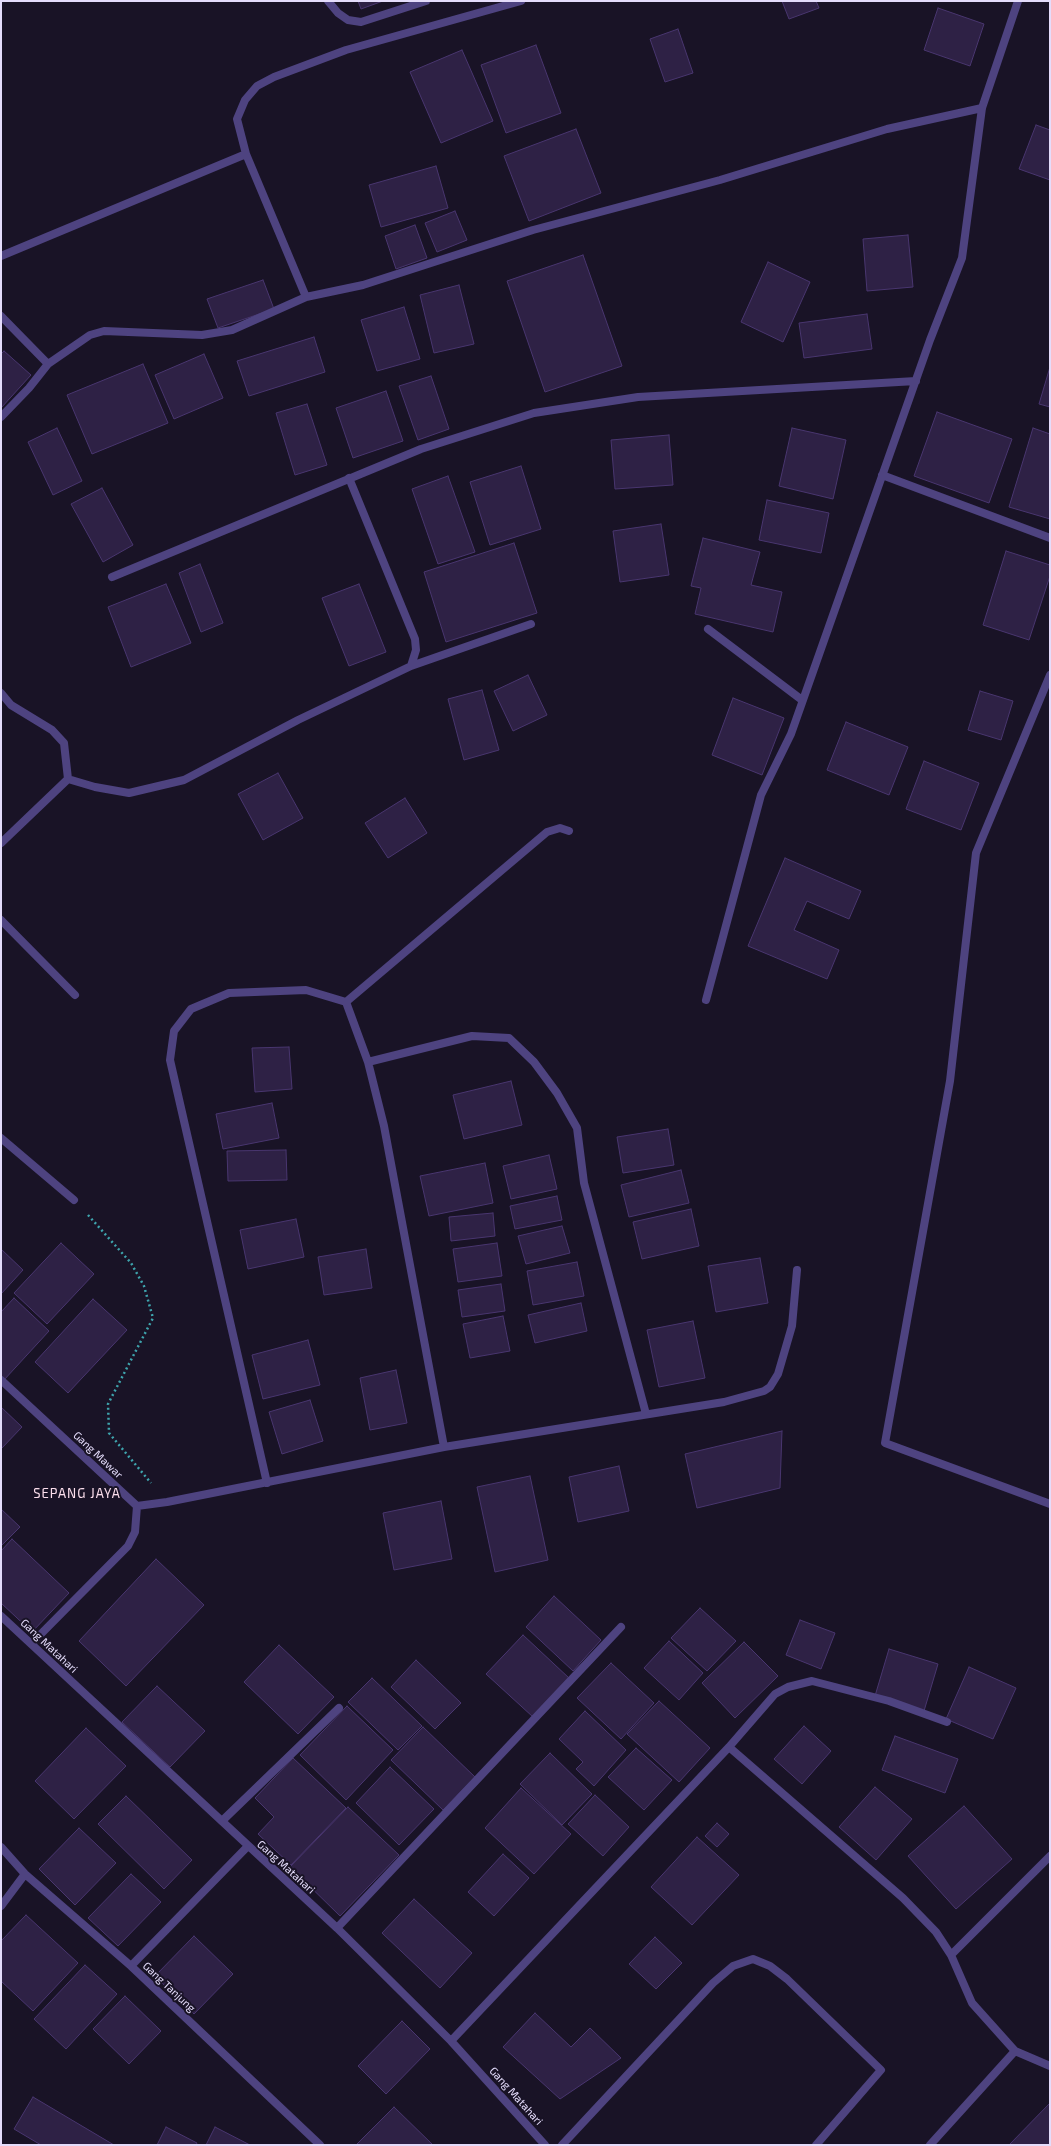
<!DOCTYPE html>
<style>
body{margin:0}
#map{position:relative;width:1051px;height:2146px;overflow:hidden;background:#191326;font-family:"Exo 2",sans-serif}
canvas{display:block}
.frame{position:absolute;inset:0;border:2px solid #e4dcfb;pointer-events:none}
</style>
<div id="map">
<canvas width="1051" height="2146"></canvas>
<div class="frame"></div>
</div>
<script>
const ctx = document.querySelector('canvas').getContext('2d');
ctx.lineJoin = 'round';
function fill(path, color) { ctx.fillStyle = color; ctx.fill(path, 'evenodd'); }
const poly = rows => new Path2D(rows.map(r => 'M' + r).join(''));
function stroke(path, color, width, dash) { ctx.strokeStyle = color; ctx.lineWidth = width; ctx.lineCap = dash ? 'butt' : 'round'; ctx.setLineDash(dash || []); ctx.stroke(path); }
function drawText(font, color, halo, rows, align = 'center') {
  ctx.font = font + ' "Exo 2",sans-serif'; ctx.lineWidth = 4; ctx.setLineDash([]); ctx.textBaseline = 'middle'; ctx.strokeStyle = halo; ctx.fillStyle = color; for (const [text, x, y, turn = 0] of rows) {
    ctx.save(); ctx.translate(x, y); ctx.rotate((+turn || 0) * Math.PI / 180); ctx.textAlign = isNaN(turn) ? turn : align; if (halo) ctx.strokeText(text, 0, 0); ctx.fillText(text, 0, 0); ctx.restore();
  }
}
const building = poly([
 [358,1,383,1,361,9,358,1],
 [782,1,816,1,819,8,789,19,782,1],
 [938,8,984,24,970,66,924,50,938,8],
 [678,29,693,73,665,82,650,39,678,29],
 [536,45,561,113,506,133,481,65,536,45],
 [462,50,493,121,441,143,410,72,462,50],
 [1036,125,1050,130,1050,180,1019,169,1036,125],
 [576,129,601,193,529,221,504,156,576,129],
 [436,166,448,208,381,227,369,185,436,166],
 [455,211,467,240,437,252,425,223,455,211],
 [415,225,427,258,396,269,385,236,415,225],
 [908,235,913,287,867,291,863,239,908,235],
 [583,255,622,366,545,392,507,281,583,255],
 [768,262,810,282,783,342,741,322,768,262],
 [263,280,274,309,218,328,207,299,263,280],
 [459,285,474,344,434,353,420,295,459,285],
 [404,307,420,359,377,371,361,320,404,307],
 [867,314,872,349,804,358,799,323,867,314],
 [314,337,325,372,249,396,237,361,314,337],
 [4,351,31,375,1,408,1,354,4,351],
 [204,354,223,398,174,419,155,375,204,354],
 [143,364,168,423,92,454,67,395,143,364],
 [1050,367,1050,407,1039,404,1050,367],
 [431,376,449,429,418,440,399,386,431,376],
 [386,391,403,441,353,458,336,408,386,391],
 [307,404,327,465,295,475,276,413,307,404],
 [937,412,1012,439,989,503,914,476,937,412],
 [57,428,82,481,53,495,28,442,57,428],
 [792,428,846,440,833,499,779,486,792,428],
 [1033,428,1050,434,1050,519,1009,507,1033,428],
 [669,435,673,485,615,489,611,440,669,435],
 [521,466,541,529,490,545,470,482,521,466],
 [448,476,475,552,438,564,412,489,448,476],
 [102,488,133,545,103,562,71,504,102,488],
 [767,500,829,513,821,553,759,540,767,500],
 [661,524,669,575,620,582,613,531,661,524],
 [703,538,760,552,751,585,782,592,773,632,695,614,701,588,691,586,703,538],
 [514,543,537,613,446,642,424,572,514,543],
 [1006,551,1050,565,1050,576,1029,640,983,625,1006,551],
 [200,564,223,623,201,632,179,573,200,564],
 [166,584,191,643,131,667,108,607,166,584],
 [359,584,386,652,349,666,322,598,359,584],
 [528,675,547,715,513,731,494,691,528,675],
 [482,690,499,750,464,760,448,699,482,690],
 [980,691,1013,701,1001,740,968,730,980,691],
 [733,698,784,718,762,775,712,755,733,698],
 [846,722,908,747,889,795,827,770,846,722],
 [924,761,979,783,961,830,906,809,924,761],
 [278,773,303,818,263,840,238,794,278,773],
 [405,798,427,833,388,858,365,823,405,798],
 [785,858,861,891,849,919,807,901,794,930,839,950,827,979,748,946,785,858],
 [289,1047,292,1089,255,1092,252,1048,289,1047],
 [511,1081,522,1125,464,1139,453,1095,511,1081],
 [272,1103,279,1138,223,1149,216,1114,272,1103],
 [668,1129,674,1165,623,1173,617,1137,668,1129],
 [286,1150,287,1180,228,1181,227,1151,286,1150],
 [549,1155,557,1189,511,1199,503,1166,549,1155],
 [485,1163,493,1203,429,1216,420,1176,485,1163],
 [681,1170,689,1203,629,1217,621,1185,681,1170],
 [557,1196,562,1220,515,1229,510,1206,557,1196],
 [691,1209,699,1246,642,1259,633,1222,691,1209],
 [493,1213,495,1236,451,1241,449,1217,493,1213],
 [296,1219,304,1257,248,1269,240,1230,296,1219],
 [562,1226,570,1253,526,1264,518,1236,562,1226],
 [61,1243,94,1274,47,1324,14,1293,61,1243],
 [497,1243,502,1276,458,1282,453,1249,497,1243],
 [1,1249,23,1270,1,1294,1,1249],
 [366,1249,372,1288,324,1295,318,1257,366,1249],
 [760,1258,768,1303,716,1312,708,1266,760,1258],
 [577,1262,584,1296,533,1305,527,1271,577,1262],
 [501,1284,505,1311,462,1317,458,1290,501,1284],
 [14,1298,49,1331,4,1380,1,1377,1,1312,14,1298],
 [93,1299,127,1330,68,1393,35,1362,93,1299],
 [581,1303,587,1331,535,1343,528,1315,581,1303],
 [503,1316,510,1351,470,1358,463,1324,503,1316],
 [693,1321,705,1378,659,1387,647,1330,693,1321],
 [308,1340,320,1385,263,1399,252,1355,308,1340],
 [396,1370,407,1423,370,1430,360,1378,396,1370],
 [310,1400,323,1441,282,1454,269,1412,310,1400],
 [1,1407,22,1427,1,1449,1,1407],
 [782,1431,780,1488,697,1508,685,1454,782,1431],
 [619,1466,629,1511,578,1522,569,1477,619,1466],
 [530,1476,548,1560,495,1572,477,1487,530,1476],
 [441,1501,452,1559,394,1570,383,1513,441,1501],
 [1,1509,20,1527,1,1546,1,1509],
 [12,1539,69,1593,32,1632,1,1603,1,1551,12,1539],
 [156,1559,204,1605,126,1686,79,1641,156,1559],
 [554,1596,601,1640,573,1671,526,1627,554,1596],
 [700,1608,736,1641,707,1671,671,1638,700,1608],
 [800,1620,835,1633,821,1669,786,1655,800,1620],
 [523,1635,569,1678,533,1717,486,1674,523,1635],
 [669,1641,703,1673,679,1700,644,1668,669,1641],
 [744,1642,778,1676,735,1718,702,1683,744,1642],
 [279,1645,334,1697,298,1734,244,1682,279,1645],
 [889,1649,938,1664,924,1711,875,1696,889,1649],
 [416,1660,461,1703,435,1729,391,1687,416,1660],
 [611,1663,654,1703,621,1739,577,1698,611,1663],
 [969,1667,1016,1688,993,1739,946,1719,969,1667],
 [372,1678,422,1726,398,1750,348,1702,372,1678],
 [157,1686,205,1731,170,1767,122,1722,157,1686],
 [659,1701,710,1748,679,1782,627,1734,659,1701],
 [347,1706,393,1750,346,1800,300,1755,347,1706],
 [585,1711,626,1750,594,1786,576,1769,583,1762,559,1739,585,1711],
 [804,1726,831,1751,802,1784,774,1759,804,1726],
 [423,1727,475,1777,443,1810,391,1760,423,1727],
 [86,1728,126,1766,74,1819,35,1781,86,1728],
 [895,1736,958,1759,945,1793,882,1770,895,1736],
 [636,1748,672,1780,644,1810,608,1777,636,1748],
 [550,1753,592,1794,562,1825,520,1784,550,1753],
 [293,1758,346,1808,291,1865,258,1834,274,1817,255,1798,293,1758],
 [390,1767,434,1809,399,1845,356,1803,390,1767],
 [875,1787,912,1819,876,1860,839,1827,875,1787],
 [521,1788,571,1834,534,1874,485,1828,521,1788],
 [595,1795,629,1827,603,1856,568,1824,595,1795],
 [126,1796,192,1860,164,1889,98,1824,126,1796],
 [964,1806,1012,1859,956,1909,908,1856,964,1806],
 [348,1807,399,1855,340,1916,290,1867,348,1807],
 [717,1823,729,1834,717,1847,705,1836,717,1823],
 [79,1828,116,1863,75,1905,39,1869,79,1828],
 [697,1837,739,1875,692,1925,651,1887,697,1837],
 [503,1854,529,1878,494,1916,468,1892,503,1854],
 [131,1874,161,1902,118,1946,88,1918,131,1874],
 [414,1899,472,1953,440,1988,382,1933,414,1899],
 [26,1915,78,1963,33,2011,1,1981,1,1941,26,1915],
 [194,1936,233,1974,194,2014,155,1976,194,1936],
 [655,1937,682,1963,656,1989,629,1964,655,1937],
 [85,1965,117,1994,66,2049,34,2019,85,1965],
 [125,1996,161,2031,129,2064,93,2029,125,1996],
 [535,2013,571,2047,590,2028,621,2058,560,2099,503,2047,535,2013],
 [402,2021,430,2049,386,2094,358,2066,402,2021],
 [33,2097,114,2145,41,2145,14,2129,33,2097],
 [1050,2103,1050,2145,1009,2145,1050,2103],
 [394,2107,433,2145,356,2145,394,2107],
 [166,2127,197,2143,196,2145,157,2145,166,2127],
 [215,2127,250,2145,206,2145,215,2127]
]);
fill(building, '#2e2145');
stroke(building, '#49366f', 1);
stroke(poly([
 [88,1215,131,1263,144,1286,153,1318,108,1404,109,1433,151,1483]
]), '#3ea4ad', 2.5, [2, 3]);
stroke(poly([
 [222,1821,339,1708]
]), '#4e4380', 8);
stroke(poly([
 [328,1,338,13,348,20,361,22,426,1],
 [1,256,246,154],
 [306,297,246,154,237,119,245,100,257,86,274,77,346,50,521,1],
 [1,316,48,364],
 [1,417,29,388,48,364,90,335,104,331,202,335,232,330,306,297,363,285,533,230,720,180,887,129,982,108],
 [882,475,1050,538],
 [349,478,415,639,416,650,411,666],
 [112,577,421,449,534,413,638,397,916,381],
 [708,629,802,700],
 [1050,675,976,853,950,1081,885,1443,1050,1504],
 [1,693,11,705,52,730,64,743,68,779],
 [68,779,95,787,129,793,184,780,298,720,411,666,531,624],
 [1,843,68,779],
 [1,920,75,995],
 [706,1000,761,795,791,734,930,340,962,258,982,108,1018,1],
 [346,1002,547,832,560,828,569,831],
 [368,1062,472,1036,509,1038,534,1062,557,1093,577,1128,584,1183,646,1414],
 [1,1138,74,1200],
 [1,1380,137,1506,135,1532,128,1546,31,1644],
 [267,1483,170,1060,174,1031,191,1009,229,993,306,990,346,1002,368,1062,384,1126,444,1447],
 [137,1506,167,1502,444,1447,724,1402,764,1391,770,1387,778,1374,792,1326,797,1270],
 [1,1616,337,1928,451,2041,545,2145],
 [729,1747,903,1898,936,1932,951,1955,972,2003,1015,2051,1050,2066],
 [1,1847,25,1874,131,1966,320,2145],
 [1,1906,25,1874],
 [337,1928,621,1627],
 [951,1955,1050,1856],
 [131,1966,248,1846],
 [451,2041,729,1747,775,1694,788,1687,812,1681,889,1701,947,1722],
 [562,2145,713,1983,733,1966,753,1959,770,1966,787,1979,881,2070,816,2145],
 [930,2145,1015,2051]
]), '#4e4380', 8);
drawText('11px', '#e4dcfb', '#191326', [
 ["Gang Mawar",98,1455,43],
 ["Gang Matahari",49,1646,43],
 ["Gang Matahari",286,1867,42],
 ["Gang Tanjung",169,1987,43],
 ["Gang Matahari",516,2096,48]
]);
ctx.letterSpacing = '1px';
drawText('13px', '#fbdeec', '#191326', [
 ["SEPANG JAYA",77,1494]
]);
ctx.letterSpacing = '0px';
</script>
